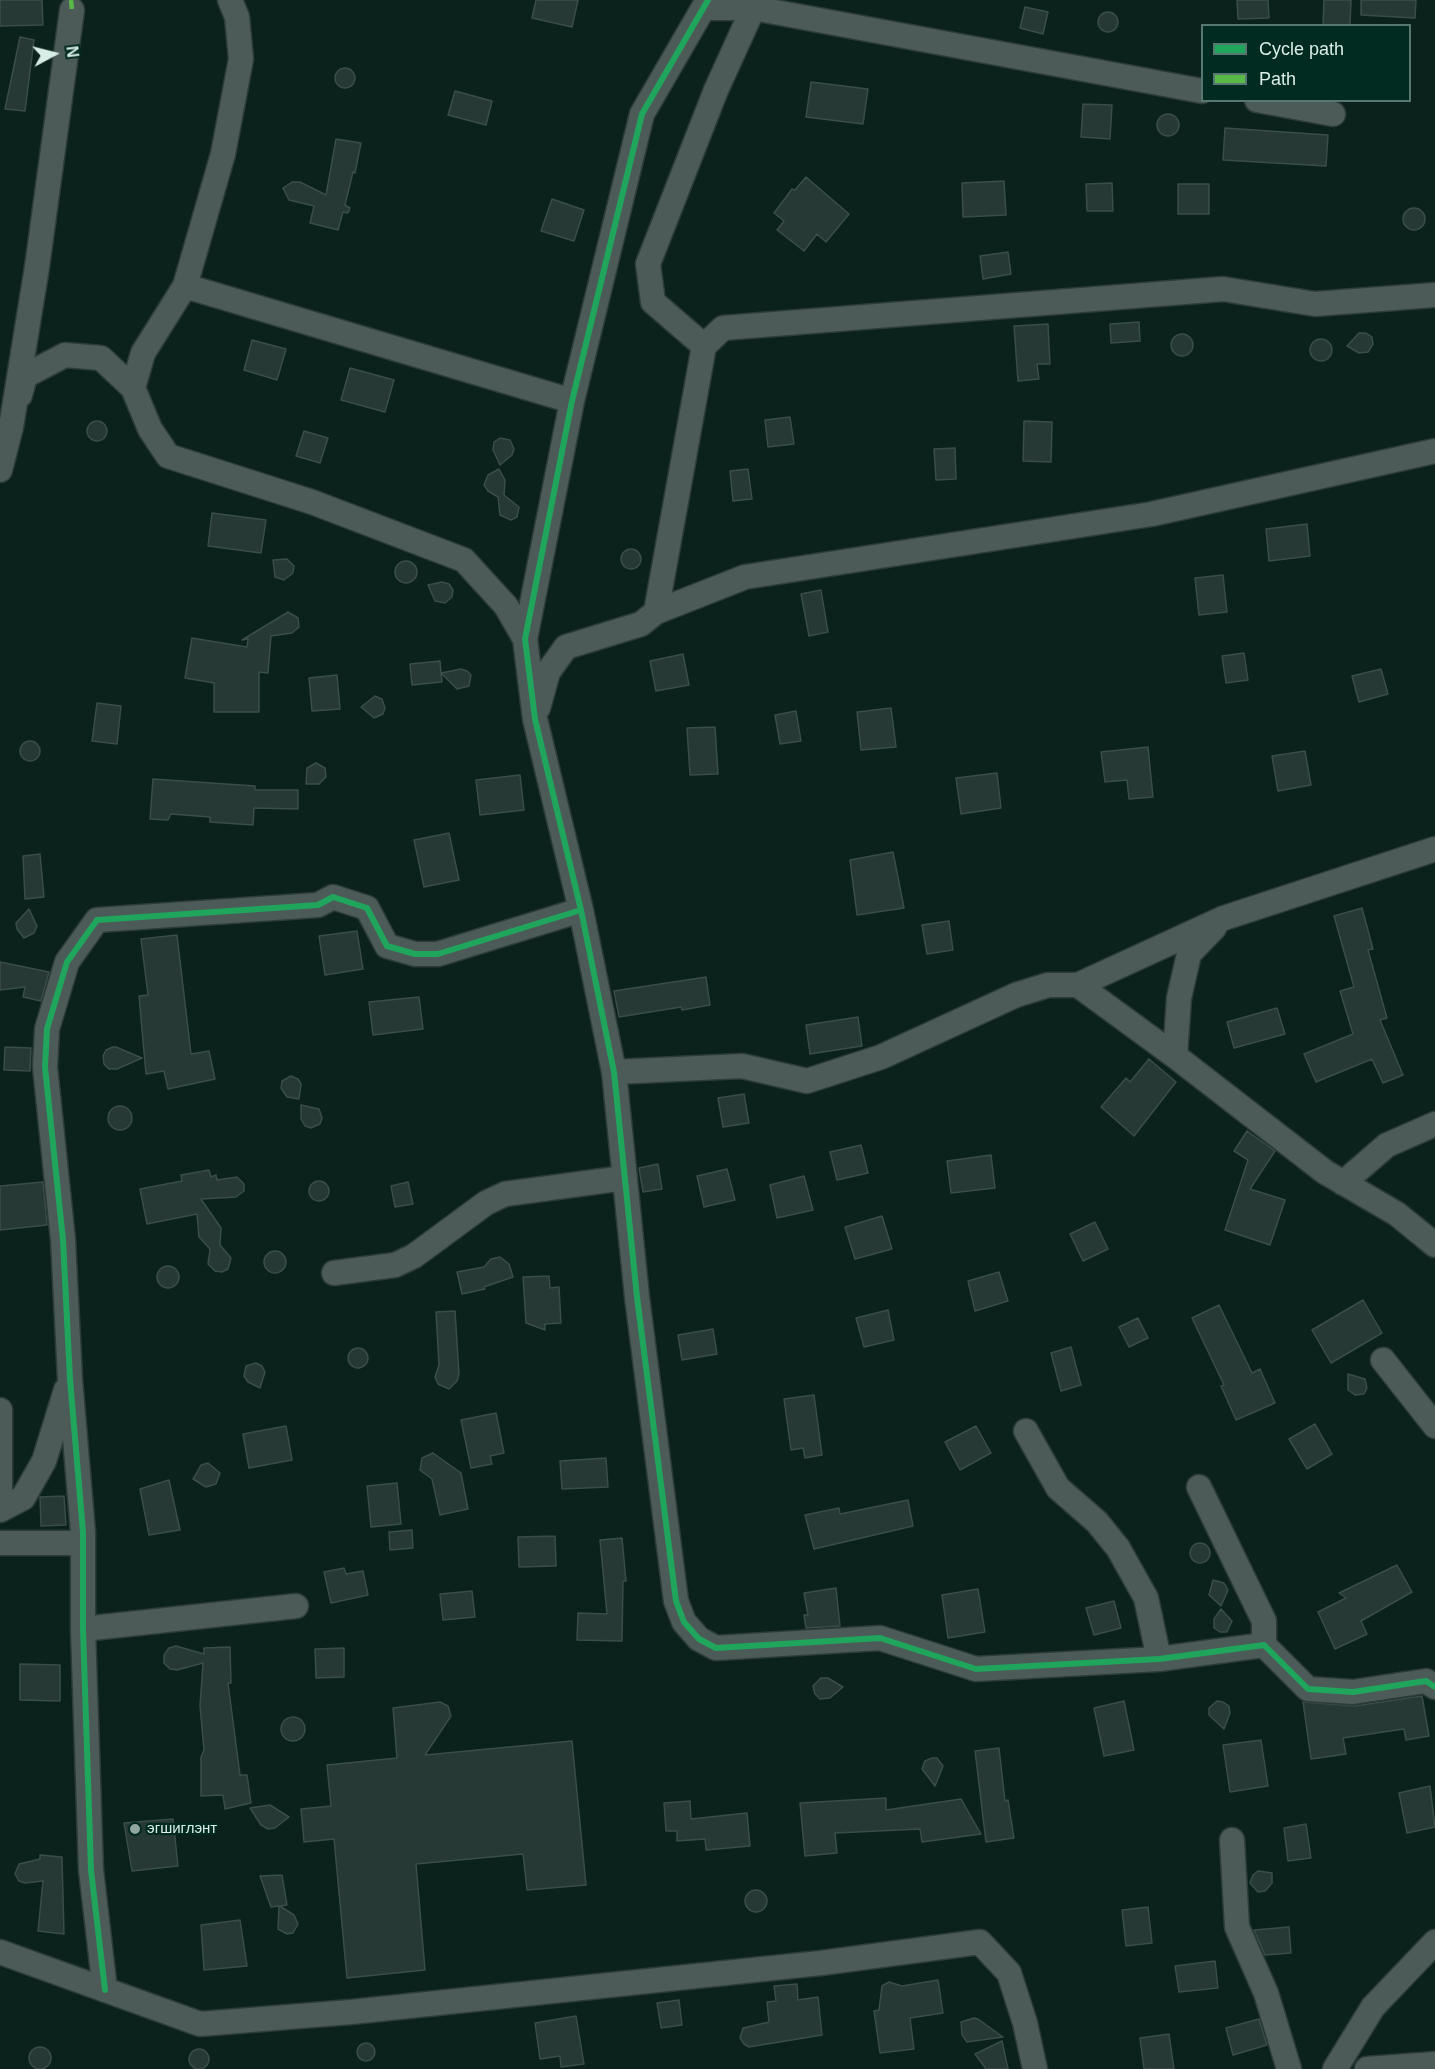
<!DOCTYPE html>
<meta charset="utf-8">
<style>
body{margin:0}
#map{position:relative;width:1435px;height:2069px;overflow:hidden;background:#0a211c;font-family:Helvetica,sans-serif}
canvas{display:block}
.legend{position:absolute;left:1201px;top:24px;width:210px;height:78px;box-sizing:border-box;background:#012a21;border:2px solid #577870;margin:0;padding:8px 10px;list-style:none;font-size:18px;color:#d8ede6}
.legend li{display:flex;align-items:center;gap:12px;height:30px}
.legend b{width:30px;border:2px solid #577870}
.north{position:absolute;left:24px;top:24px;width:60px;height:60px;-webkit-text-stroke:4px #012a21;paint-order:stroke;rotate:83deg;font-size:16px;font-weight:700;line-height:24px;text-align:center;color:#d8ede6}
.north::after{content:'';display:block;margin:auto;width:21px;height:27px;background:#d8ede6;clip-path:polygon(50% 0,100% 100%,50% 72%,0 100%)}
</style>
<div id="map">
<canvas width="1435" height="2069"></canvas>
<ul class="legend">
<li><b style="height:8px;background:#20a55d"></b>Cycle path</li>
<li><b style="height:8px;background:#58b947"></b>Path</li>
</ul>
<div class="north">N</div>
</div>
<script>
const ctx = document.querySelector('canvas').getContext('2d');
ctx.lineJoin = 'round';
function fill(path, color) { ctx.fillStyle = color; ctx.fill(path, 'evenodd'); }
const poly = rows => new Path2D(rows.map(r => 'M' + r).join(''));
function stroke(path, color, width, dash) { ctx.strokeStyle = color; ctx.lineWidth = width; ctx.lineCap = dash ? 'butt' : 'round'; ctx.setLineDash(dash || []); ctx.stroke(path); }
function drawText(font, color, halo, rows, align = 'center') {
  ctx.font = font + ' Helvetica,sans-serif'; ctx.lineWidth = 4.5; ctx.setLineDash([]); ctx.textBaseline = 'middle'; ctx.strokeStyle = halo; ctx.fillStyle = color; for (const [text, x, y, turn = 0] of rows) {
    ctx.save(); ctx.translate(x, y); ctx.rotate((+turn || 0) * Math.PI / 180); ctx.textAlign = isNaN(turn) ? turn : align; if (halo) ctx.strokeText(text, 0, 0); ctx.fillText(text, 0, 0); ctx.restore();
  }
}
const building = poly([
 [0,0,42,0,43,25,0,26,0,0],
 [536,0,578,0,572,27,532,18,536,0],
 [1237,0,1268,0,1269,18,1238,19,1237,0],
 [1324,0,1351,0,1350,26,1323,26,1324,0],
 [1361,0,1416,0,1415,18,1361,15,1361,0],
 [1025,7,1048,12,1043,34,1020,28,1025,7],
 '1098 22a10 10 0 1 1 20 0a10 10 0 1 1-20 0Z',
 [20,37,34,40,25,111,5,109,20,37],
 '335 78a10 10 0 1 1 20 0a10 10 0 1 1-20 0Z',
 [811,82,868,89,863,124,806,117,811,82],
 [455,91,492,101,486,125,448,115,455,91],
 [1083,104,1112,105,1110,139,1081,137,1083,104],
 '1157 125a11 11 0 1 1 22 0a11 11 0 1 1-22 0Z',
 [1225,128,1328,135,1326,166,1223,160,1225,128],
 [336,139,361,143,355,173,353,172,345,205,350,208,348,213,343,212,338,230,310,223,314,206,289,200,283,188,292,182,300,182,326,195,336,139],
 [806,177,849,214,826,242,817,234,804,251,777,230,784,221,774,213,792,189,795,190,806,177],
 [1004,181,1006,215,963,217,962,183,1004,181],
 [1112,183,1113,211,1087,211,1086,184,1112,183],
 [1178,184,1209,184,1209,214,1178,214,1178,184],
 [552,199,584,210,574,241,541,231,552,199],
 '1403 219a11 11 0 1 1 22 0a11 11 0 1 1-22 0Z',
 [1008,252,1011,274,983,279,980,256,1008,252],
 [1139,322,1140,341,1111,343,1110,324,1139,322],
 [1048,324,1050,364,1037,364,1039,379,1018,381,1014,326,1048,324],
 [1359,333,1366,333,1372,337,1373,344,1368,352,1359,353,1347,346,1359,333],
 '1171 345a11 11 0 1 1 22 0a11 11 0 1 1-22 0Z',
 '1310 350a11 11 0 1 1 22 0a11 11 0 1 1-22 0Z',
 [252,340,286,349,277,380,244,370,252,340],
 [350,368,394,380,385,412,341,400,350,368],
 [790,417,794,444,768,447,765,420,790,417],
 [1024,421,1052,422,1051,462,1023,461,1024,421],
 '87 431a10 10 0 1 1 20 0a10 10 0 1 1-20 0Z',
 [304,431,328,438,320,463,296,456,304,431],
 [500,438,510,440,514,449,512,455,500,465,493,450,494,442,500,438],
 [955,448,956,479,936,480,934,449,955,448],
 [499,469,505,480,504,495,519,507,517,517,511,520,500,515,498,497,488,491,484,485,488,475,499,469],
 [748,469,752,499,733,501,730,471,748,469],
 [212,513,266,520,261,553,208,546,212,513],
 [1307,524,1310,556,1269,561,1266,529,1307,524],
 '621 559a10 10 0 1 1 20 0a10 10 0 1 1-20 0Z',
 [287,559,294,566,293,573,284,580,275,577,273,560,287,559],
 '395 572a11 11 0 1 1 22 0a11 11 0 1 1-22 0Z',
 [1223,575,1227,612,1199,615,1195,578,1223,575],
 [442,582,449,584,453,590,452,597,445,603,435,601,428,585,442,582],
 [821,590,828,632,809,636,801,594,821,590],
 [288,612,298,618,299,627,292,633,271,636,268,673,259,672,259,712,214,712,214,683,185,678,192,638,247,647,248,639,242,640,288,612],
 [1244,653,1248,680,1226,683,1222,656,1244,653],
 [683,654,689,685,656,691,650,661,683,654],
 [440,661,441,673,461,669,467,671,471,675,469,686,457,689,441,673,442,682,412,685,410,664,440,661],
 [1381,669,1388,694,1359,702,1352,676,1381,669],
 [337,675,340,709,312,711,309,678,337,675],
 [375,696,382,699,385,708,383,714,374,718,361,707,375,696],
 [97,703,121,706,117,744,92,741,97,703],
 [891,708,896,747,861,750,857,712,891,708],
 [796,711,801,741,780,744,775,715,796,711],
 [715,727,718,774,690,775,687,728,715,727],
 '20 751a10 10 0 1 1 20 0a10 10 0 1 1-20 0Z',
 [1148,747,1153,797,1129,799,1127,780,1105,782,1101,752,1148,747],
 [1305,751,1311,785,1278,791,1272,756,1305,751],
 [316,763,325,768,326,777,319,784,306,784,307,768,316,763],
 [997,773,1001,808,961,814,956,778,997,773],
 [520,775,524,810,480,815,476,780,520,775],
 [153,779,255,786,255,790,298,790,298,809,254,808,253,825,210,822,210,817,171,814,168,820,150,819,153,779],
 [449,833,459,880,424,887,414,840,449,833],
 [893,852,904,908,857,915,850,860,893,852],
 [40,854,44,897,25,899,23,856,40,854],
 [1362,908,1373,949,1368,950,1387,1018,1380,1020,1403,1075,1383,1083,1372,1059,1316,1082,1304,1054,1353,1034,1340,991,1354,987,1334,916,1362,908],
 [29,909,37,926,34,933,24,938,17,929,16,923,29,909],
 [949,921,953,950,927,954,922,925,949,921],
 [357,931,363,969,325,975,319,936,357,931],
 [177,935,191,1054,209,1051,215,1079,168,1089,164,1071,146,1074,139,996,148,995,141,939,177,935],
 [0,962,49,972,41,1001,23,997,25,987,0,990,0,962],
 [706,977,710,1005,682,1010,681,1007,619,1017,614,991,706,977],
 [419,997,423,1029,373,1035,369,1002,419,997],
 [1277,1008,1285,1034,1234,1048,1227,1022,1277,1008],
 [858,1017,862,1046,810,1054,806,1025,858,1017],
 [5,1047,31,1048,30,1071,4,1070,5,1047],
 [113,1047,116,1047,142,1058,117,1069,109,1069,104,1064,103,1056,106,1050,113,1047],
 [1149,1059,1176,1082,1134,1136,1101,1107,1126,1078,1130,1082,1149,1059],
 [291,1076,298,1079,301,1084,299,1099,287,1097,281,1088,282,1081,291,1076],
 [744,1094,749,1123,723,1127,718,1098,744,1094],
 [301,1105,319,1109,322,1118,320,1124,311,1128,305,1126,301,1119,301,1105],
 '108 1118a12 12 0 1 1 24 0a12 12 0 1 1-24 0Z',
 [1247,1131,1275,1151,1250,1189,1285,1200,1270,1245,1225,1230,1248,1160,1234,1151,1247,1131],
 [861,1145,868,1173,837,1180,830,1152,861,1145],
 [991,1155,995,1188,951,1193,947,1161,991,1155],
 [658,1164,662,1189,643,1192,639,1168,658,1164],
 [727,1169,735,1200,704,1207,697,1176,727,1169],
 [209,1170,211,1177,216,1175,217,1180,237,1177,244,1184,244,1191,236,1197,201,1199,221,1228,220,1245,231,1258,228,1269,222,1272,215,1271,208,1264,210,1249,199,1237,197,1214,147,1224,140,1189,182,1181,181,1175,209,1170],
 [804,1176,813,1210,777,1218,770,1185,804,1176],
 '309 1191a10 10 0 1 1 20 0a10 10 0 1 1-20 0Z',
 [43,1182,47,1225,0,1230,0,1186,43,1182],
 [408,1182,413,1204,395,1207,391,1186,408,1182],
 [882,1216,892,1249,855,1259,845,1227,882,1216],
 [1095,1222,1108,1249,1083,1261,1070,1234,1095,1222],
 '264 1262a11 11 0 1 1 22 0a11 11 0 1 1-22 0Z',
 [500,1257,509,1264,513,1277,484,1287,485,1289,462,1294,457,1272,484,1267,491,1259,500,1257],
 '157 1277a11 11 0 1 1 22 0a11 11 0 1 1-22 0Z',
 [999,1272,1008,1301,975,1311,968,1281,999,1272],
 [549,1276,550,1288,559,1287,561,1323,545,1324,545,1330,526,1323,523,1277,549,1276],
 [1363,1300,1382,1333,1331,1363,1312,1330,1363,1300],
 [1219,1305,1252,1373,1260,1369,1275,1403,1236,1420,1221,1386,1224,1385,1192,1318,1219,1305],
 [888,1310,894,1340,864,1347,856,1318,888,1310],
 [455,1311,459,1374,457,1381,449,1389,438,1384,435,1377,439,1365,436,1312,455,1311],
 [1138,1318,1148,1338,1129,1347,1119,1327,1138,1318],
 [713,1329,717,1354,682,1360,678,1335,713,1329],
 [1071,1347,1081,1385,1061,1391,1051,1353,1071,1347],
 '348 1358a10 10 0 1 1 20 0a10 10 0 1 1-20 0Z',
 [256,1363,262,1366,265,1372,260,1388,248,1382,244,1376,246,1366,256,1363],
 [1348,1374,1365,1379,1367,1388,1364,1394,1355,1395,1348,1390,1348,1374],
 [814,1395,822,1455,805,1458,803,1448,791,1450,784,1399,814,1395],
 [496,1413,504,1453,490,1456,492,1464,471,1468,461,1420,496,1413],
 [1315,1424,1332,1454,1307,1469,1289,1439,1315,1424],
 [286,1426,292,1460,249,1468,243,1434,286,1426],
 [976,1426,991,1453,960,1470,945,1442,976,1426],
 [433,1453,461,1473,468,1509,440,1515,432,1479,420,1470,422,1458,433,1453],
 [606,1458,608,1487,562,1489,560,1461,606,1458],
 [208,1463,220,1473,216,1484,206,1487,193,1479,201,1465,208,1463],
 [169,1480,180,1530,149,1535,140,1489,169,1480],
 [397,1483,401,1524,371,1527,367,1486,397,1483],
 [64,1496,66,1525,41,1526,40,1497,64,1496],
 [908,1500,913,1526,814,1549,805,1515,839,1508,840,1514,908,1500],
 [412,1530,413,1548,390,1550,389,1532,412,1530],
 [555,1536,556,1566,519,1567,518,1537,555,1536],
 [622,1538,626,1581,623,1581,622,1641,577,1640,578,1613,607,1614,600,1540,622,1538],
 '1190 1553a10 10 0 1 1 20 0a10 10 0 1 1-20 0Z',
 [1397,1565,1412,1592,1361,1621,1367,1634,1335,1649,1318,1612,1346,1598,1339,1593,1397,1565],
 [344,1568,346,1574,363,1571,368,1595,331,1603,324,1572,344,1568],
 [1213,1580,1224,1583,1228,1590,1221,1606,1209,1595,1213,1580],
 [836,1588,840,1626,806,1628,804,1615,808,1615,804,1593,836,1588],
 [978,1589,985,1632,948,1638,942,1595,978,1589],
 [472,1591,475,1617,443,1620,440,1594,472,1591],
 [1114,1601,1121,1628,1094,1635,1086,1608,1114,1601],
 [1221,1609,1232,1621,1227,1632,1220,1632,1214,1628,1214,1619,1221,1609],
 [176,1646,204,1654,204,1648,230,1647,231,1683,228,1683,240,1775,247,1775,251,1803,225,1809,223,1795,201,1796,201,1757,204,1750,200,1706,203,1663,177,1670,170,1669,164,1663,164,1655,169,1648,176,1646],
 [344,1648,344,1677,316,1678,315,1649,344,1648],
 [20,1664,60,1665,60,1701,20,1700,20,1664],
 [821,1678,828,1678,843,1687,830,1698,820,1699,815,1694,813,1686,821,1678],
 [1422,1696,1429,1736,1406,1740,1404,1729,1343,1738,1346,1754,1311,1759,1303,1702,1355,1706,1422,1696],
 [1124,1701,1134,1750,1104,1756,1094,1708,1124,1701],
 [1217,1701,1223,1702,1229,1706,1230,1713,1224,1729,1209,1715,1209,1708,1217,1701],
 [440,1702,448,1706,451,1716,425,1755,572,1741,586,1885,527,1890,523,1854,416,1864,425,1970,347,1978,334,1839,304,1842,301,1809,331,1806,327,1765,397,1758,393,1708,440,1702],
 '281 1729a12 12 0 1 1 24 0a12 12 0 1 1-24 0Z',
 [1261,1740,1268,1786,1230,1792,1223,1745,1261,1740],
 [999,1748,1005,1801,1008,1800,1014,1838,986,1842,975,1751,999,1748],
 [932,1758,937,1758,943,1766,935,1786,922,1769,925,1761,932,1758],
 [1430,1786,1435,1827,1407,1833,1399,1793,1430,1786],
 [886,1798,886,1810,961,1799,981,1834,922,1842,920,1829,835,1833,837,1853,805,1856,800,1803,886,1798],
 [690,1801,691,1819,747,1813,750,1846,706,1850,705,1839,677,1841,677,1831,666,1831,664,1803,690,1801],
 [270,1805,289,1817,275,1828,268,1829,261,1825,250,1808,270,1805],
 [173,1819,178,1866,132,1871,124,1823,173,1819],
 [1306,1824,1311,1858,1288,1861,1284,1828,1306,1824],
 [40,1855,62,1857,64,1934,38,1931,43,1881,25,1883,19,1881,15,1874,19,1864,40,1859,40,1855],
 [1258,1871,1272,1873,1272,1883,1265,1891,1258,1892,1250,1883,1253,1875,1258,1871],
 [282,1875,287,1905,280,1906,294,1915,298,1924,293,1933,287,1934,278,1929,279,1906,271,1907,260,1876,282,1875],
 '745 1901a11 11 0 1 1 22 0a11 11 0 1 1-22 0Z',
 [1148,1907,1152,1943,1126,1946,1122,1910,1148,1907],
 [240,1920,247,1966,204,1970,201,1925,240,1920],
 [1289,1927,1291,1953,1265,1955,1254,1930,1289,1927],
 [1215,1961,1218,1988,1179,1992,1175,1966,1215,1961],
 [938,1980,943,2013,910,2018,914,2049,880,2053,874,2011,879,2010,882,1986,889,1982,902,1986,938,1980],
 [797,1984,798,2000,818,1997,822,2035,749,2047,744,2044,740,2038,743,2028,769,2022,767,2002,776,2001,774,1986,797,1984],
 [679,2000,682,2025,661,2028,657,2003,679,2000],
 [576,2016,584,2064,561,2067,560,2056,540,2059,535,2023,576,2016],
 [974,2018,978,2019,1003,2037,967,2042,962,2035,961,2022,974,2018],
 [1259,2019,1267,2045,1233,2055,1226,2028,1259,2019],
 [1169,2034,1174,2069,1144,2069,1140,2038,1169,2034],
 [1002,2041,1008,2069,986,2069,975,2054,1002,2041],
 '357 2052a9 9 0 1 1 18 0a9 9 0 1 1-18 0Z',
 '29 2058a11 11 0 1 1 22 0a11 11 0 1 1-22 0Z',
 '189 2059a10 10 0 1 1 20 0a10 10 0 1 1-20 0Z'
]);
fill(building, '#273934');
stroke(building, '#3b4d48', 1.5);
const minor = poly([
 [230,0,237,17,241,59,223,154,185,286,143,353,133,388,150,429,168,456,312,502,464,560,506,606,525,639],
 [708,0,642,114,572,401,525,639,535,719,581,910,614,1072,637,1297,676,1601,684,1622,699,1639,716,1648,880,1638,976,1669,1159,1659,1264,1645,1308,1689,1353,1692,1426,1681,1435,1687],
 [704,8,753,8,1202,91],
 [1257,100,1333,114],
 [185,286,572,401],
 [704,346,653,302,648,264,716,90,757,0],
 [20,395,25,376,65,355,101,358,133,388],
 [0,470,11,427,37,267,72,10],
 [656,612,704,346,723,328,1223,289,1315,304,1435,295],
 [538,708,548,672,566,647,641,624,656,612,745,577,1152,514,1435,451],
 [1078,985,1224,918,1435,849],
 [1175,1056,1179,998,1189,954,1214,928],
 [614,1072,742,1066,807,1081,881,1057,1016,995,1048,985,1078,985,1175,1056,1325,1172,1397,1214,1435,1245],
 [1343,1183,1387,1145,1435,1124],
 [334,1273,395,1265,414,1256,486,1203,505,1194,624,1178],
 [1383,1360,1435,1426],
 [0,1410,0,1510],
 [1026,1431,1058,1488,1097,1522,1118,1548,1146,1598,1159,1659],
 [1199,1487,1264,1621,1264,1645],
 [0,1510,23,1498,44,1461,66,1390],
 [0,1543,83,1543],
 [83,1629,296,1606],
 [1232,1840,1237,1927,1266,1993,1289,2069],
 [0,1952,200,2024,351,2012,821,1963,980,1942,1009,1973,1025,2023,1035,2069],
 [105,1990,91,1870,83,1629,83,1532,70,1379,63,1240,45,1067,47,1029,67,962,97,920,318,905,333,897,367,908,387,946,415,954,438,954,581,910],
 [1335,2069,1373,2007,1435,1942],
 [1367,2069,1435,2064]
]);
stroke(minor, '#2d3c38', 27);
stroke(minor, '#4c5b57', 24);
stroke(poly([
 [71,0,72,10]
]), '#58b947', 4.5, [9, 4.5]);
stroke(poly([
 [708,0,642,114,572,401,525,639,535,719,581,910,614,1072,637,1297,676,1601,684,1622,699,1639,716,1648,880,1638,976,1669,1159,1659,1264,1645,1308,1689,1353,1692,1426,1681,1435,1687],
 [105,1990,91,1870,83,1629,83,1532,70,1379,63,1240,45,1067,47,1029,67,962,97,920,318,905,333,897,367,908,387,946,415,954,438,954,581,910]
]), '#20a55d', 6);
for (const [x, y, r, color] of [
 [135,1829,6,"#90a69f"]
]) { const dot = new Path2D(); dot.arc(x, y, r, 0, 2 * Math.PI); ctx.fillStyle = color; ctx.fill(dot); stroke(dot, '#012a21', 2); }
drawText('15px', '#d8ede6', '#012a21', [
 ["эгшиглэнт",147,1829]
], 'left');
</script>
